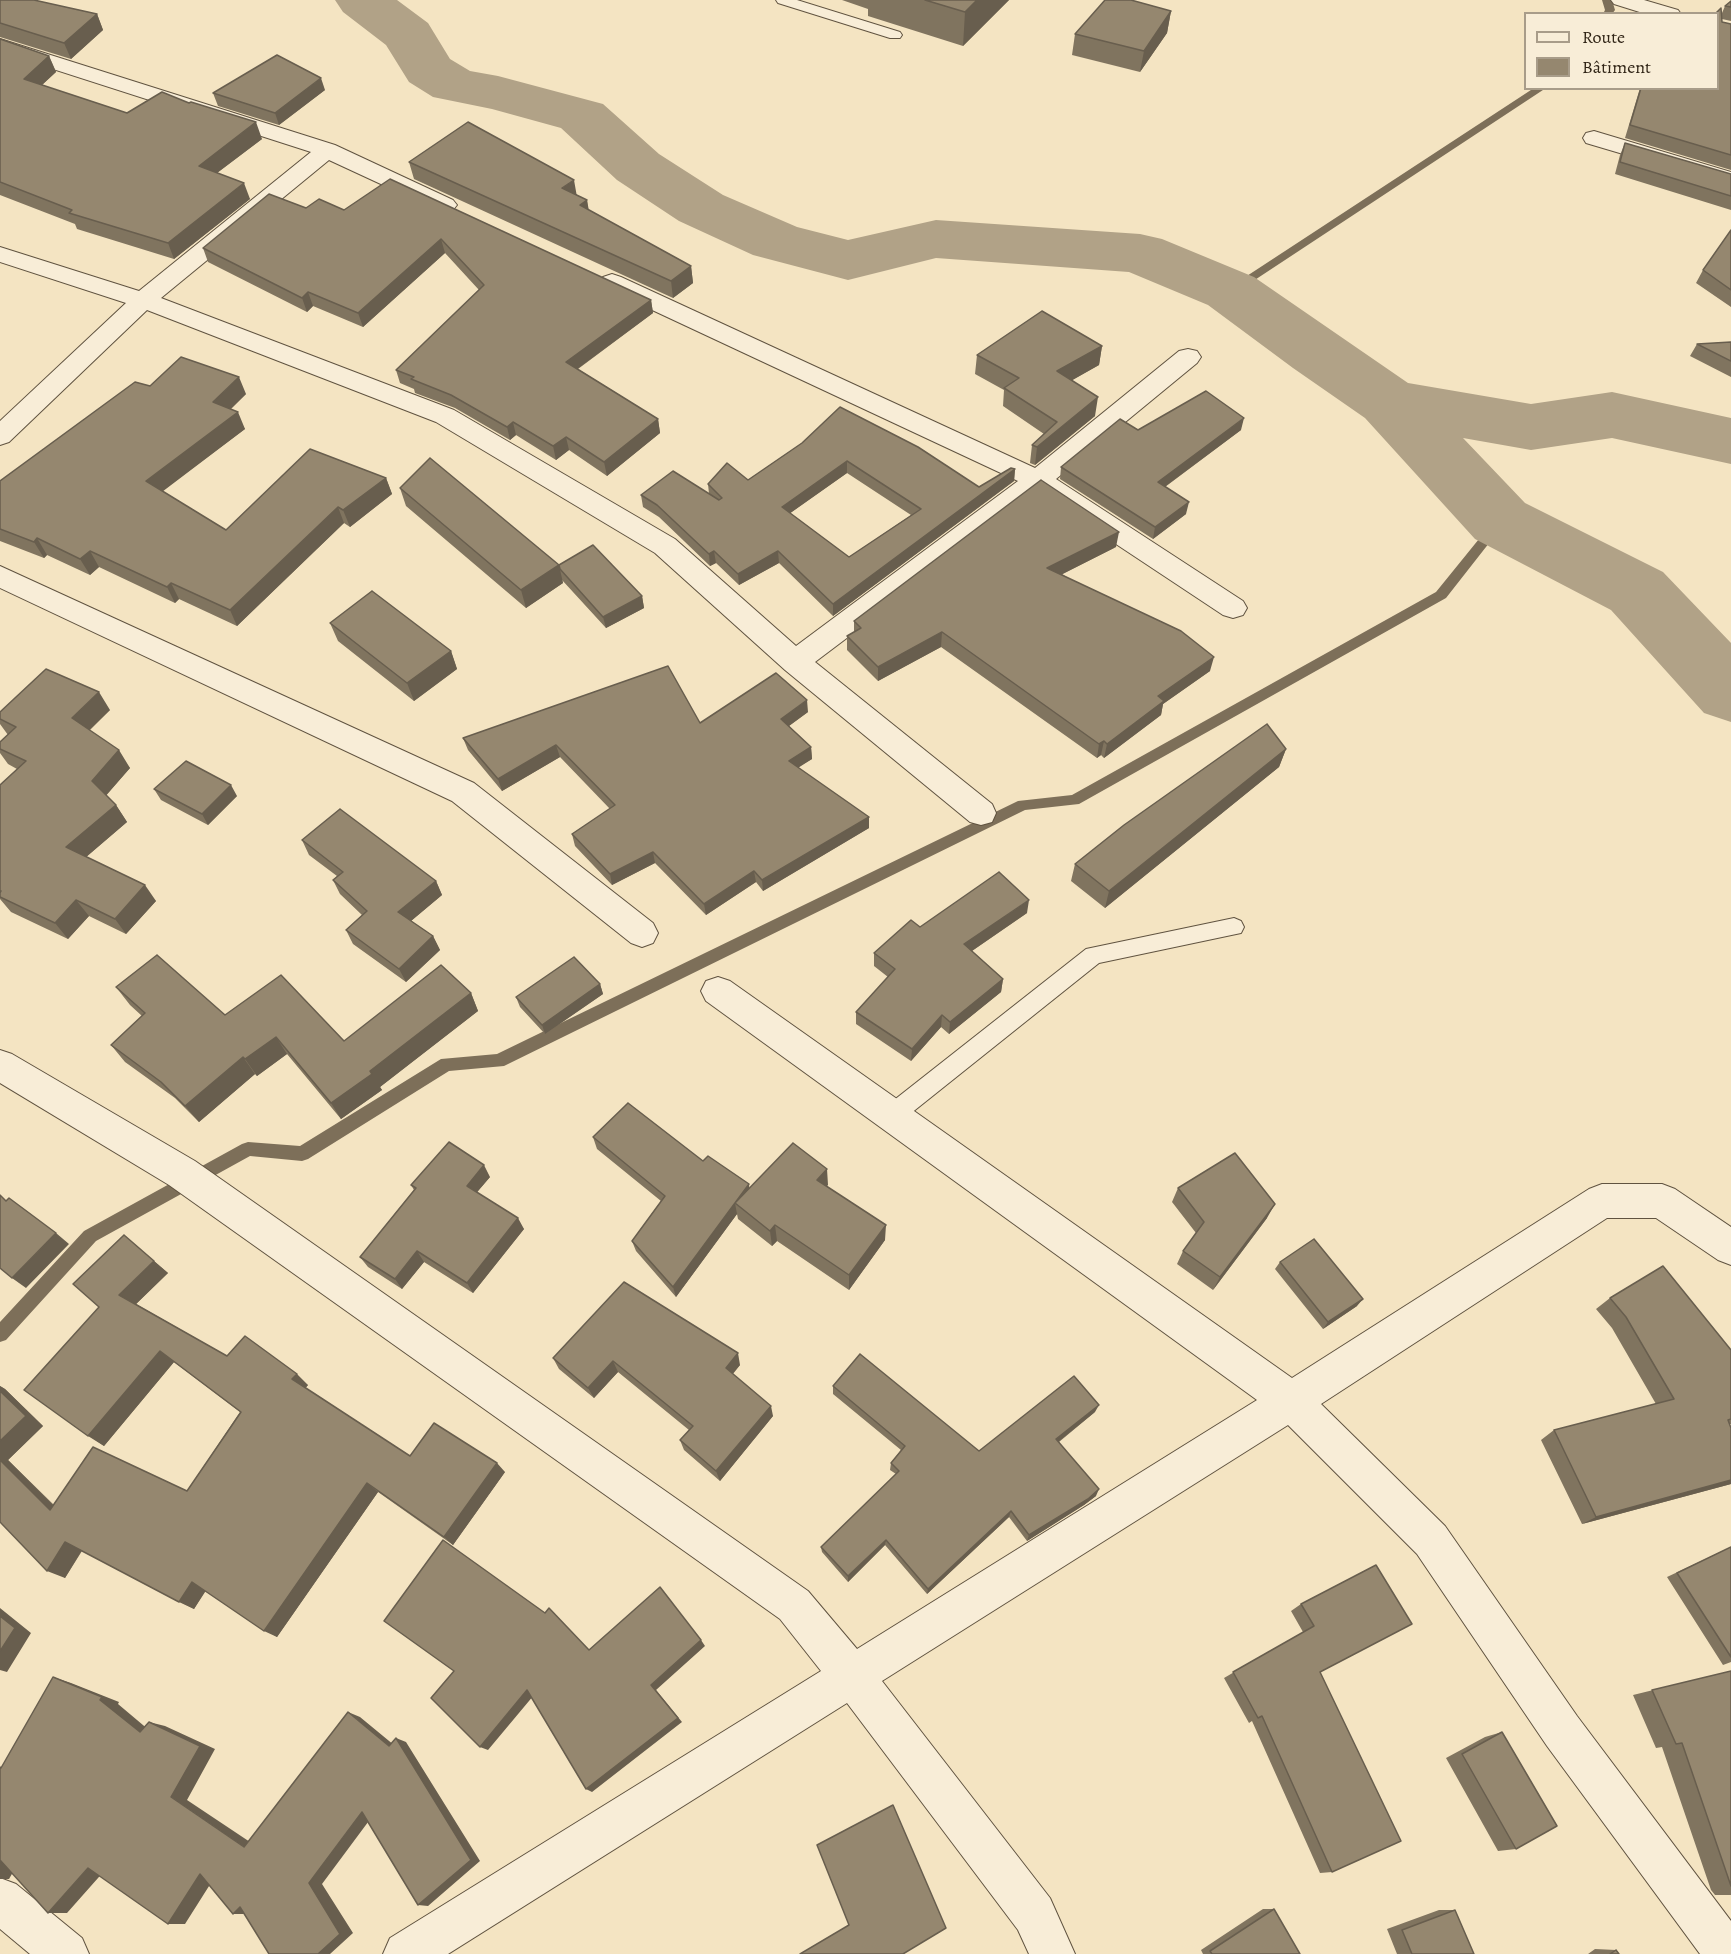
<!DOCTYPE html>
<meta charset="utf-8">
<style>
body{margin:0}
#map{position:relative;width:1731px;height:1954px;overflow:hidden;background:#f4e4c2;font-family:Alegreya,serif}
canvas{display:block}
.legend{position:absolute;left:1524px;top:12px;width:195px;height:78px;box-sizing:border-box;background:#f8edd7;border:2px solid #a89c89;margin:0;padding:8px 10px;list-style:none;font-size:18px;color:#2f2315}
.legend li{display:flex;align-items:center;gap:12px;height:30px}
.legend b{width:30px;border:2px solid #a89c89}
</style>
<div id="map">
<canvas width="1731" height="1954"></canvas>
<ul class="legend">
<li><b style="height:8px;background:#f8edd7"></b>Route</li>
<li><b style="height:16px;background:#95876f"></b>Bâtiment</li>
</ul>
</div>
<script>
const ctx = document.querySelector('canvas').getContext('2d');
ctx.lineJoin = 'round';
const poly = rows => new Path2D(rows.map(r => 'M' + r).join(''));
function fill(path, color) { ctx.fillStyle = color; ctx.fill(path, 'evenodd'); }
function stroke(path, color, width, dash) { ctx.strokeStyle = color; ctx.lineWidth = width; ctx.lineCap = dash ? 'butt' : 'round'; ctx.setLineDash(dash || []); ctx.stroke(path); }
fill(poly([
 [1602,0,1612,0,1615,10,1612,14,1603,14,1605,10,1602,0],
 [1534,88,1546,88,1235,293,1227,293,1227,289,1534,88],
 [1500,517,1504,518,1506,521,1504,524,1446,598,1079,804,1025,810,504,1066,449,1071,308,1159,302,1161,250,1156,96,1241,6,1340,0,1342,0,1322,84,1231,242,1144,248,1142,300,1146,441,1059,497,1054,1018,801,1072,795,1436,592,1496,518,1500,517]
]), '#7d6f59');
fill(poly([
 [335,0,397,0,428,23,450,59,470,71,498,76,603,104,659,154,723,195,797,227,848,240,936,220,1140,234,1162,239,1254,277,1408,383,1531,404,1612,392,1731,418,1731,464,1612,438,1531,450,1463,438,1525,503,1663,572,1731,643,1731,722,1704,713,1611,610,1475,539,1365,418,1293,368,1208,305,1129,272,936,258,848,280,753,255,679,221,617,180,561,128,492,109,433,97,409,82,386,45,343,12,335,0]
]), '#b1a287');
const service = poly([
 [776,0,797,0,900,32,902,35,900,38,890,38,778,3,776,0],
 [1234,918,1241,921,1244,927,1241,933,1099,963,900,1122,892,1125,884,1122,881,1115,884,1108,1086,949,1234,918]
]);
const minor = poly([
 [1611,0,1644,0,1678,10,1681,14,1646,14,1614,4,1611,0],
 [0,39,335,145,453,200,457,205,453,210,445,212,437,210,329,160,161,298,454,410,675,539,796,646,1018,481,603,287,600,282,603,277,612,274,621,277,1035,468,1179,351,1188,349,1197,351,1201,357,1197,363,1056,479,1243,601,1247,608,1243,615,1233,618,1223,615,1039,493,815,662,992,804,996,813,992,822,981,825,970,822,785,670,655,553,436,422,147,310,9,442,0,445,0,421,126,303,0,262,0,247,139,291,311,152,0,52,0,39],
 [1594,131,1731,172,1731,186,1586,143,1583,138,1586,133,1594,131],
 [0,566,474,783,653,923,658,933,653,943,642,947,631,943,452,801,0,588,0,566],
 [718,977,730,981,1292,1378,1589,1189,1602,1184,1662,1184,1675,1189,1731,1227,1731,1265,1718,1260,1656,1218,1607,1218,1321,1404,1445,1526,1577,1716,1731,1921,1731,1954,1700,1954,1547,1746,1417,1554,1288,1425,882,1681,1050,1898,1075,1954,1029,1954,1018,1930,847,1703,448,1954,383,1954,390,1938,821,1671,780,1619,169,1185,0,1083,0,1050,12,1054,195,1161,808,1591,857,1649,1257,1400,706,1001,701,991,706,981,718,977],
 [0,1878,16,1884,82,1938,89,1954,30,1954,0,1929,0,1878]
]);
stroke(service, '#605340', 2);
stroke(minor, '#605340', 2);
fill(service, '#f8edd7');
fill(minor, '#f8edd7');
fill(poly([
 [0,0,97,14,103,30,71,59,0,37],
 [842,0,1009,0,963,46,868,16,868,9],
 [1731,1,1731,21,1722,19,1722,22,1731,24,1731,170,1625,138,1640,88,1718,88,1722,13,1725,6],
 [1171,11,1167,33,1140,72,1072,55,1075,34],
 [0,39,49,56,56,72,42,85,127,113,262,139,217,173,250,199,174,259,77,229,75,224,0,195],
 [325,90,279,125,218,106,213,93],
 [1625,143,1731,174,1731,210,1615,174,1620,155],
 [409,162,576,195,587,200,588,210,691,266,693,283,673,298,414,179],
 [306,208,344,210,651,300,653,313,578,369,658,419,660,433,607,476,569,450,556,460,516,435,510,440,455,408,415,393,414,389,400,383,396,370,479,290,445,253,363,327,313,306,307,312,208,262,203,248],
 [1731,230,1731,307,1696,283,1703,270],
 [1731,342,1731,377,1690,356,1697,344],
 [1102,346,1099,365,1072,380,1095,416,1035,465,1030,463,1032,445,1044,434,1003,406,1004,390,975,374,977,355],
 [150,386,246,394,231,409,245,429,162,491,226,530,386,478,392,494,350,527,344,523,237,626,179,599,175,603,99,567,90,575,47,555,44,558,0,541,0,481],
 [1138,430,1241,430,1165,487,1186,514,1153,539,1060,479,1061,467],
 [802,443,979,487,1015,469,1014,481,833,616,779,563,739,585,716,563,710,566,659,517,643,507,641,495,709,494,708,484,748,480],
 [847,473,911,515,849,557,790,513],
 [400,488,559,565,642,596,644,608,606,628,562,580,563,583,526,608,406,506],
 [1116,547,1062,574,1210,671,1163,704,1161,715,1104,758,1101,755,1097,758,941,647,878,681,847,650,847,636,854,632,854,621],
 [330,623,451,651,457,669,414,701,338,641],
 [110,710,90,730,130,768,106,795,116,805,127,822,86,857,156,901,126,934,89,916,68,939,11,912,0,899,0,785,17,769,8,764,0,753,0,742,8,735,0,724,0,712],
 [808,712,789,726,811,747,812,759,798,767,869,828,763,891,756,882,706,915,655,863,612,885,575,846,572,834,610,809,560,757,502,791,468,750,463,738,700,723],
 [1286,749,1279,767,1105,908,1071,881,1075,864],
 [154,789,237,796,208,825,161,800],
 [302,840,436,881,442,895,411,921,433,936,440,950,406,982,353,944,346,930,362,915,340,894,333,880,337,876,309,855],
 [1027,913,972,951,1003,979,1001,992,949,1034,941,1027,911,1061,856,1024,856,1012,888,977,874,966,874,953,920,927],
 [600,984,603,994,545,1034,520,1007,516,997],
 [116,987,225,1015,344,1041,471,993,478,1011,380,1087,382,1090,341,1119,287,1054,257,1076,255,1074,199,1122,175,1098,125,1062,111,1045,142,1016,130,1005],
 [593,1137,703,1161,749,1189,827,1169,827,1186,885,1240,849,1290,777,1241,772,1246,738,1219,737,1214,676,1297,636,1251,632,1241,661,1201,597,1149],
 [490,1177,477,1192,524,1229,473,1293,424,1262,402,1289,368,1267,360,1257,414,1190,411,1185],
 [1178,1188,1267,1218,1213,1290,1177,1264,1183,1251,1196,1233,1172,1202],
 [154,1261,168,1273,136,1304,227,1356,308,1385,305,1388,410,1456,505,1472,453,1545,378,1492,277,1637,205,1591,194,1609,82,1551,65,1578,0,1522,0,1386,5,1389,43,1426,8,1460,54,1505,187,1491,240,1412,174,1362,104,1446,24,1390],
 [1280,1262,1357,1306,1323,1329,1275,1269],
 [1610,1298,1731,1350,1731,1424,1729,1424,1731,1428,1731,1484,1582,1524,1541,1440,1554,1430,1656,1404,1612,1328,1596,1309],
 [553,1358,740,1365,733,1374,773,1416,720,1481,684,1450,680,1440,689,1430,618,1372,594,1398,559,1369],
 [833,1386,979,1451,1095,1412,1059,1442,1096,1496,1084,1505,1027,1541,1009,1517,927,1594,885,1545,848,1582,822,1552,821,1547,896,1474,890,1470,891,1463,901,1450,833,1394],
 [1731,1547,1731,1662,1723,1665,1667,1577],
 [1376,1565,1320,1673,1332,1872,1320,1873,1252,1721,1249,1723,1224,1678,1303,1632,1291,1611,1301,1604],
 [1731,1671,1731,1895,1715,1895,1711,1890,1662,1747,1656,1748,1633,1695],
 [1502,1732,1516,1849,1498,1851,1446,1758,1485,1737],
 [1263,1909,1274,1909,1300,1954,1203,1954,1201,1950],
 [1439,1910,1455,1910,1474,1954,1397,1954,1387,1929],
 [1595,1949,1616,1950,1619,1954,1588,1954]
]), '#80745f');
fill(poly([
 [977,0,1009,0,963,46,965,12],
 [1171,11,1167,33,1140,72,1144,51],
 [97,14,103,30,71,59,64,43],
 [49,56,56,72,31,95,24,79],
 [321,78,325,90,279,125,275,113],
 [256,122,262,139,205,182,199,166],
 [574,180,577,197,562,188],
 [244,183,250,199,174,259,168,243],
 [587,200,590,217,580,205],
 [441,239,445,253,363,327,358,313],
 [691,266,693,283,673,298,671,281],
 [308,292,313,306,307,312,302,298],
 [651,300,653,313,569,375,566,362],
 [1102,346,1099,365,1055,390,1057,371],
 [239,377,246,394,220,419,213,402],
 [1098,397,1095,416,1035,465,1037,447],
 [238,412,245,429,154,498,146,481],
 [1244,418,1241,430,1155,494,1158,482],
 [658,419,660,433,607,476,604,462],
 [513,422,516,435,510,440,507,427],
 [566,437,569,450,556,460,553,446],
 [847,461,847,473,782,519,782,507],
 [1015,469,1014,481,833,616,833,604],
 [386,478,392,494,350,527,343,510],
 [1189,502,1186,514,1153,539,1155,527],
 [338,507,344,523,237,626,230,610],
 [1119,532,1116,547,1045,583,1047,568],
 [37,538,47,555,44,558,34,542],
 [90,551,99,567,90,575,80,559],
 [714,551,716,563,710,566,709,554],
 [778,551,779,563,739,585,738,574],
 [559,565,563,583,526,608,521,590],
 [171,583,179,599,175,603,167,587],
 [642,596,644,608,606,628,603,617],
 [942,632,941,647,878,681,878,667],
 [451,651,457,669,414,701,407,683],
 [1214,657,1210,671,1163,704,1161,715,1104,758,1107,744,1158,696],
 [99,692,110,710,84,735,72,718],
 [807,700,808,712,782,731,781,719],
 [1104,741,1101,755,1097,758,1099,744],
 [556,745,560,757,502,791,498,779],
 [811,747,812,759,790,773,789,761],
 [1286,749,1279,767,1105,908,1109,891],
 [119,750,130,768,104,798,92,781],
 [231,785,237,796,208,825,202,814],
 [116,805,127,822,78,864,66,847],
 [869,817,869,828,763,891,762,880],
 [653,852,655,863,612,885,610,874],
 [754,871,756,882,706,915,704,904],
 [436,881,442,895,405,926,398,912],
 [145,885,156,901,126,934,115,919],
 [76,900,89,916,68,939,55,923],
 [1029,900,1027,913,963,957,964,944],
 [433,936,440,950,406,982,399,969],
 [1003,979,1001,992,949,1034,950,1022],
 [600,984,603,994,545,1034,542,1025],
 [471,993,478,1011,380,1087,382,1090,341,1119,331,1103,370,1071],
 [942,1015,941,1027,911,1061,912,1049],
 [276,1037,287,1054,257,1076,245,1059],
 [243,1057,255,1074,199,1122,185,1106],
 [484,1165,490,1177,473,1197,467,1186],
 [827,1169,828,1185,818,1196,817,1180],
 [749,1184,750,1195,735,1203,737,1214,676,1297,673,1287],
 [1275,1204,1267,1218,1213,1290,1220,1277],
 [518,1218,524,1229,473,1293,467,1283],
 [775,1225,777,1241,772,1246,770,1231],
 [886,1225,885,1240,849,1290,849,1275],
 [56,1233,69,1244,26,1288,12,1278],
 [417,1251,424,1262,402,1289,395,1279],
 [154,1261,168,1273,133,1307,119,1295],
 [1363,1299,1357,1306,1323,1329,1328,1322],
 [160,1351,174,1362,104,1446,88,1436],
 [738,1353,740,1365,728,1379,726,1368],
 [613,1361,618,1372,594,1398,588,1388],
 [297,1374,308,1385,304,1390,292,1379],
 [0,1386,5,1389,43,1426,8,1460,67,1519,50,1510,0,1460],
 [1099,1405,1095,1412,1053,1446,1056,1439],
 [771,1406,773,1416,720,1481,716,1471],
 [497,1463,505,1472,453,1545,444,1537],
 [1731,1480,1731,1484,1582,1524,1596,1517],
 [367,1483,378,1492,277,1637,264,1631],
 [1099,1489,1096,1496,1084,1505,1027,1541,1029,1535],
 [1011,1511,1009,1517,927,1594,928,1589],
 [886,1540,885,1545,848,1582,848,1576],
 [65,1542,82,1550,65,1578,47,1571],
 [192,1582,207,1589,194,1609,179,1602],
 [0,1608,31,1633,7,1672,0,1670],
 [701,1640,705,1646,656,1690,682,1722,592,1792,586,1789,651,1685],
 [53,1677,71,1683,119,1702,118,1704,156,1736,140,1732],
 [527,1690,534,1695,488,1750,480,1747],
 [348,1712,360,1717,400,1750,389,1746],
 [149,1722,165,1726,215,1749,187,1800,259,1848,244,1847,171,1797],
 [396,1738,406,1742,480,1861,428,1906,418,1905],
 [362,1812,374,1814,322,1884,353,1933,330,1954,318,1954,309,1883],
 [0,1859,20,1860,9,1879,0,1879],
 [88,1868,106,1869,67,1913,48,1913],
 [200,1874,216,1875,185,1924,168,1924],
 [240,1907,248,1914,233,1914]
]), '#685e4e');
const building = poly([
 [0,0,34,0,97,14,64,43,0,23,0,0],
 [925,0,977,0,965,12,925,0],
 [1105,0,1131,0,1171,11,1144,51,1075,34,1105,0],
 [1731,1,1731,7,1725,6,1731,1],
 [1721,8,1722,22,1731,24,1731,155,1630,125,1641,88,1718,88,1718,14,1715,14,1721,8],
 [0,39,49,56,24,79,127,113,162,92,189,103,191,102,256,122,199,166,244,183,168,243,69,213,72,210,0,182,0,39],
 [277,55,321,78,275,113,213,93,277,55],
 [468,122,574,180,562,188,587,200,580,205,691,266,671,281,409,162,468,122],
 [1625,143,1731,174,1731,196,1620,162,1625,143],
 [390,179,651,300,566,362,658,419,604,462,566,437,553,446,513,422,507,427,451,395,411,379,414,377,396,370,484,285,441,239,358,313,308,292,302,298,203,248,269,194,306,208,319,199,344,210,390,179],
 [1731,230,1731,290,1703,270,1731,230],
 [1042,311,1102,346,1057,371,1098,397,1037,447,1032,445,1057,422,1004,388,1019,378,977,355,1042,311],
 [1731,342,1731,361,1697,344,1731,342],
 [181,357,239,377,213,402,238,412,146,481,226,530,310,449,386,478,343,510,338,507,230,610,171,583,167,587,90,551,80,559,37,538,34,542,0,529,0,481,135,382,150,386,181,357],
 [1206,391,1244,418,1158,482,1189,502,1155,527,1061,467,1120,419,1138,430,1206,391],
 [840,407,918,447,979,487,1011,468,1015,469,833,604,778,551,738,574,714,551,709,554,657,505,641,495,673,471,719,500,722,498,708,484,727,463,748,480,802,443,840,407],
 [847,461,921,509,849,557,782,507,847,461],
 [430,458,559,565,521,590,400,488,430,458],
 [1041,480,1119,532,1047,568,1181,631,1214,657,1158,696,1164,701,1107,744,1104,741,1099,744,942,632,878,667,847,636,861,628,854,621,1041,480],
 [593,545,642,596,603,617,560,569,559,565,593,545],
 [372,591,451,651,407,683,330,623,372,591],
 [668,666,700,723,776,673,807,700,781,719,811,747,789,761,869,817,762,880,754,871,704,904,653,852,610,874,572,834,615,805,556,745,498,779,463,738,668,666],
 [46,669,99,692,72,718,119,750,92,781,116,805,66,847,145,885,115,919,76,900,55,923,0,897,0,893,1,891,0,891,0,785,26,761,0,749,0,742,16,727,0,719,0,712,46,669],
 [1267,724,1286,749,1109,891,1075,864,1124,825,1267,724],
 [186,761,231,785,202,814,154,789,186,761],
 [340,809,436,881,398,912,433,936,399,969,346,930,367,911,333,880,343,872,302,840,340,809],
 [999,872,1029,900,964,944,1003,979,950,1022,942,1015,912,1049,856,1012,895,969,874,953,911,920,920,927,999,872],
 [157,955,225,1015,281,975,344,1041,441,965,471,993,370,1071,372,1074,331,1103,276,1037,245,1059,243,1057,185,1106,161,1082,111,1045,145,1013,116,987,157,955],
 [574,957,600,984,542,1025,516,997,574,957],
 [628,1103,703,1161,708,1156,749,1184,673,1287,632,1241,665,1196,593,1137,628,1103],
 [449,1142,484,1165,467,1186,518,1218,467,1283,417,1251,395,1279,360,1257,416,1188,411,1185,449,1142],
 [793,1143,827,1169,817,1180,886,1225,849,1275,775,1225,770,1231,735,1203,793,1143],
 [1235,1153,1275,1204,1220,1277,1183,1251,1204,1222,1178,1188,1235,1153],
 [0,1195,6,1201,9,1198,56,1233,12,1278,0,1268,0,1195],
 [124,1235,154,1261,119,1295,227,1356,245,1336,297,1374,292,1379,410,1456,434,1423,497,1463,444,1537,367,1483,264,1631,192,1582,179,1602,65,1542,47,1571,0,1522,0,1460,50,1510,93,1447,187,1491,241,1412,160,1351,88,1436,24,1390,99,1307,73,1284,124,1235],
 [1314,1239,1363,1299,1328,1322,1280,1262,1314,1239],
 [1663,1266,1731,1350,1731,1419,1728,1420,1731,1428,1731,1480,1596,1517,1554,1430,1674,1399,1626,1317,1610,1298,1663,1266],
 [624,1282,738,1353,726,1368,771,1406,716,1471,680,1440,693,1426,613,1361,588,1388,553,1358,624,1282],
 [860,1354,979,1451,1074,1376,1099,1405,1056,1439,1099,1489,1088,1499,1029,1535,1011,1511,928,1589,886,1540,848,1576,821,1547,899,1471,891,1463,905,1446,833,1386,860,1354],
 [0,1391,26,1416,0,1441,0,1391],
 [443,1540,545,1613,549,1608,589,1650,660,1587,701,1640,651,1685,678,1718,586,1789,527,1690,480,1747,431,1698,454,1671,384,1621,443,1540],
 [1731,1547,1731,1657,1677,1573,1731,1547],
 [1376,1565,1412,1624,1320,1672,1401,1841,1332,1872,1262,1716,1258,1718,1233,1672,1314,1626,1301,1604,1376,1565],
 [0,1616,15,1628,0,1651,0,1616],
 [1731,1671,1731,1886,1682,1743,1676,1744,1652,1690,1731,1671],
 [53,1677,102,1697,100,1700,140,1732,149,1722,200,1746,171,1797,244,1847,348,1712,389,1746,396,1738,471,1860,418,1905,362,1812,309,1883,340,1934,318,1954,269,1954,240,1907,233,1914,200,1874,168,1924,88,1868,48,1913,0,1860,0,1767,1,1768,53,1677],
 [1502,1732,1557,1826,1516,1849,1462,1754,1502,1732],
 [893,1805,946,1928,903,1954,800,1954,849,1925,817,1845,893,1805],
 [1274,1909,1300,1954,1212,1954,1210,1951,1274,1909],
 [1455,1910,1474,1954,1412,1954,1402,1930,1455,1910],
 [1616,1950,1619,1954,1610,1954,1616,1950]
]);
fill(building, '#95876f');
stroke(building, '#685e4e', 1.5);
</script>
